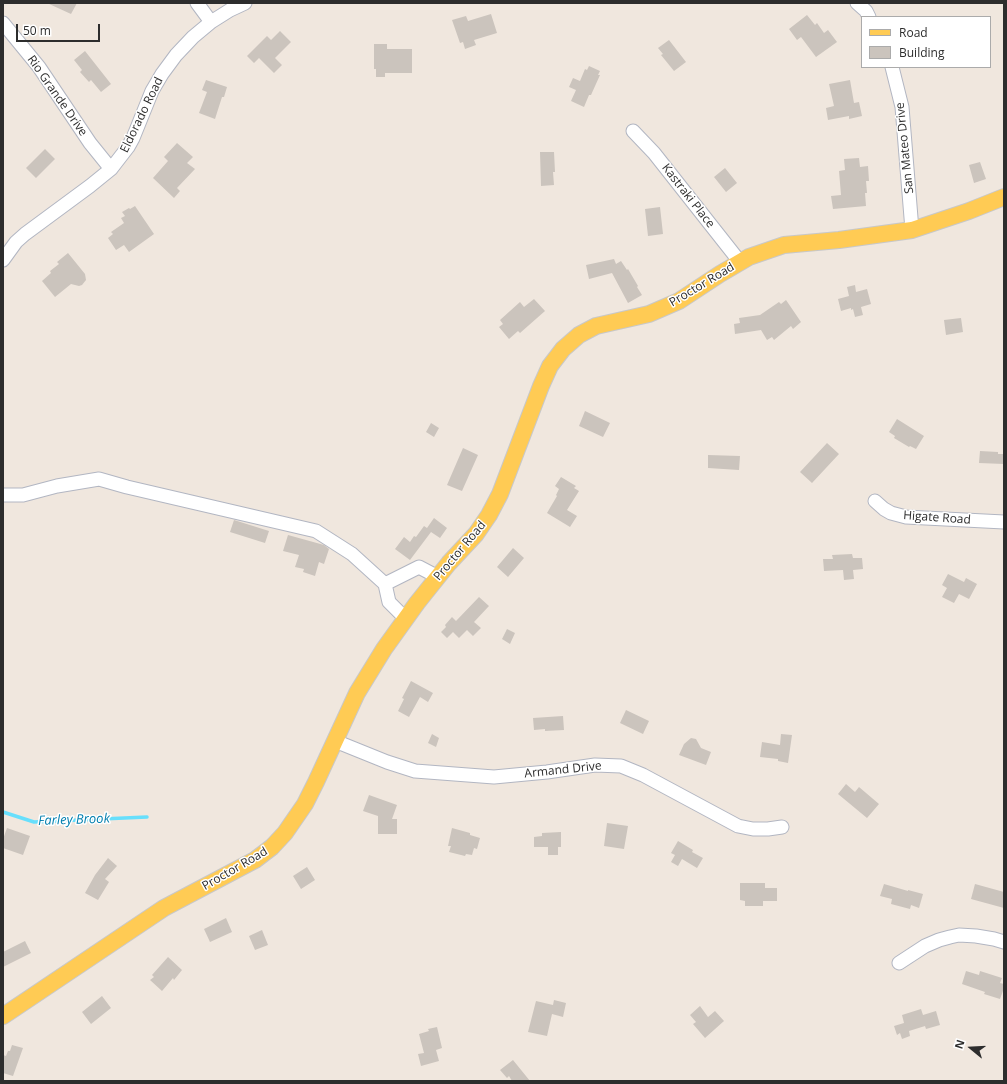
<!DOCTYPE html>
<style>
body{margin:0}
#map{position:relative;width:1007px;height:1084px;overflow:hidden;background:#f0e7de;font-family:"Open Sans",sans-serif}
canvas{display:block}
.frame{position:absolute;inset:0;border:4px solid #2d2d2d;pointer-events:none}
.legend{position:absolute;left:861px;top:16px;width:130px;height:52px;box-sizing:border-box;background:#fff;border:1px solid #ababab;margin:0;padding:5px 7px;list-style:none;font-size:12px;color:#2d2d2d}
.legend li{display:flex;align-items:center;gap:8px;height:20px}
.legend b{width:20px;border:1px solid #ababab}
.north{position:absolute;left:951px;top:1028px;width:40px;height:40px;-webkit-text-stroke:3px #fff;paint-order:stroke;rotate:288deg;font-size:11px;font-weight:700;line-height:16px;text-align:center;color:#2d2d2d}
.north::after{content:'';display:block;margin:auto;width:14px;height:18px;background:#2d2d2d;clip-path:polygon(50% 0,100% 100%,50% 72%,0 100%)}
.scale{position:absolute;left:16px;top:24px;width:84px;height:18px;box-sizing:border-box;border:2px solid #2d2d2d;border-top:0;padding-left:5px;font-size:12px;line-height:14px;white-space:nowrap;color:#2d2d2d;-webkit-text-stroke:3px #fff;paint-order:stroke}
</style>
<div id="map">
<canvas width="1007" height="1084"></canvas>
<div class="frame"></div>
<ul class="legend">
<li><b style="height:5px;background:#ffcb54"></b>Road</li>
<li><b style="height:11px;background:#cbc4bd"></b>Building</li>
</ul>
<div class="north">N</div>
<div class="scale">50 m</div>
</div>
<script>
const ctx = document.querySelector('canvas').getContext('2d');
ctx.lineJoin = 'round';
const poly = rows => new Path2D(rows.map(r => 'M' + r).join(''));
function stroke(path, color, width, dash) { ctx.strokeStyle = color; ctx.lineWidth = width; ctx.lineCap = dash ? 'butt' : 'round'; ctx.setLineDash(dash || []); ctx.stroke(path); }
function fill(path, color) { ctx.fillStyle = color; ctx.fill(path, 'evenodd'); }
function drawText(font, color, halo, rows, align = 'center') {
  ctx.font = font + ' "Open Sans",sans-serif'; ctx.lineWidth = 3; ctx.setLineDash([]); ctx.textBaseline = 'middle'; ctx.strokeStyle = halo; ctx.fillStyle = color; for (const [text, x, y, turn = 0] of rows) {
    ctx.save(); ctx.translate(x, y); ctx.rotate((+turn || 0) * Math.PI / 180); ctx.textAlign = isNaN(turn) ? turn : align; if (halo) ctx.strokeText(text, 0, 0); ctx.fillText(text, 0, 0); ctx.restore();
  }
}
stroke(poly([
 [3,812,34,822,147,817]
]), '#67dffc', 3.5);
fill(poly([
 [47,3,77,3,71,14],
 [491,14,497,33,474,40,476,45,465,49,463,42,460,43,452,20,466,16,468,21],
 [807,15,815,25,817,23,824,33,828,30,837,42,816,57,801,37,797,40,789,29],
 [280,31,291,42,275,58,282,65,274,73,259,58,254,63,247,56,267,36,271,40],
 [669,40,686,62,674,71,661,55,663,54,658,48],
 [374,44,387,44,387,49,412,49,412,73,385,73,385,77,376,77,376,69,374,69],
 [85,51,111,84,101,92,91,80,89,82,80,72,82,70,74,60],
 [589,66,600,71,598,75,600,75,591,95,589,95,584,107,571,101,576,90,569,87,573,78,580,81,585,69,587,70],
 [206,80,227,87,224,97,222,97,215,119,199,113,207,92,202,90],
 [850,80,854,103,859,102,862,116,849,119,849,116,828,120,826,108,834,106,829,84],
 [177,143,193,157,187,163,195,169,177,188,180,191,174,198,153,178,168,161,164,157],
 [45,149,55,159,36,178,26,168],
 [540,152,554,152,555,172,553,172,554,185,541,186],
 [859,158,860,167,868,166,869,181,866,181,867,193,865,193,866,206,833,209,831,196,841,195,839,171,845,170,844,159],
 [980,162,986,179,974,183,969,165],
 [725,168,737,183,726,192,714,177],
 [135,206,154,234,129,252,124,245,116,250,108,238,113,234,111,232,124,223,121,218,125,216,122,212,129,208,130,209],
 [660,207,663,234,648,236,645,209],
 [68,253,85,274,86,280,82,285,79,286,71,284,55,297,42,281,51,273,50,271,59,264,57,262],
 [614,259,616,264,621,261,627,270,628,269,638,286,637,287,642,295,628,303,612,273,589,279,586,265],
 [855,285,856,292,867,289,871,304,861,307,863,315,855,317,853,309,851,310,851,308,841,311,838,299,849,296,847,287],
 [534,299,545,311,520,333,518,331,509,339,499,327,503,324,500,320,520,302,524,307],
 [786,300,801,322,793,329,791,326,774,340,772,337,767,340,761,330,735,334,734,324,740,323,739,318,760,315,779,302,781,304],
 [961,318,963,332,946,335,944,320],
 [585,411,610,423,603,437,579,426],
 [897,419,924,436,916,449,910,446,909,447,894,438,895,436,889,432],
 [431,423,439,428,434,437,426,432],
 [827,443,839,454,812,483,800,472],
 [463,448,478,455,462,491,447,485],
 [980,451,998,452,998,454,1004,454,1004,464,979,463],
 [708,455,740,456,739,470,708,468],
 [561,477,576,486,574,488,579,491,567,510,577,516,570,527,547,513,557,496,556,495,559,489,555,486],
 [434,518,447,528,440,538,431,532,410,560,395,549,404,537,410,542,414,536,416,537,424,526,427,528],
 [234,520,269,531,265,543,230,532],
 [288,535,324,545,329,549,324,564,319,562,315,576,303,572,304,569,295,567,299,555,283,551],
 [513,548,524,558,508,577,497,567],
 [852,554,853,558,862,558,863,569,853,570,854,579,844,580,843,570,824,571,823,559,833,559,832,555],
 [948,574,964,582,966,578,977,584,969,599,959,594,954,603,942,597,947,588,942,585],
 [479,597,489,606,474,622,481,628,473,636,467,630,459,638,453,632,447,638,441,632,446,627,445,625,452,617,456,621],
 [507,629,515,633,510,644,502,639],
 [411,681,433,693,428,702,420,697,409,717,398,711,404,699,402,698],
 [626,710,649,721,643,734,620,723],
 [563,716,564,730,545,731,545,729,534,730,533,718],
 [432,734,439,738,436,747,428,743],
 [781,734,792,735,788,763,778,761,778,759,760,757,762,742,780,745],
 [691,738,696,739,701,748,711,752,706,765,679,755,684,744],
 [846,784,855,792,859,787,879,804,867,818,838,794],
 [369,795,397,805,392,819,397,819,397,834,378,834,378,816,363,811],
 [607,823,628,826,624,849,604,846],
 [7,828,30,836,23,855,3,848,3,839],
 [452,828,470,833,470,835,480,838,477,849,474,848,472,855,466,854,465,856,449,852,451,846,448,846],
 [561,832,561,847,558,847,558,855,548,855,548,847,534,847,534,837,542,836,542,833],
 [678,841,693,850,692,852,703,858,697,868,682,859,678,866,671,862,675,855,671,853],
 [108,858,117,866,105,879,109,882,98,900,85,893,95,875],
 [307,867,315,880,301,889,293,876],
 [740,883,765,883,765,888,777,888,777,901,763,901,763,906,745,906,745,901,740,900],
 [884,884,908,891,908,890,923,894,919,908,911,905,910,909,891,904,892,899,880,896],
 [975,884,1004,892,1004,908,971,899],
 [226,918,232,932,210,942,204,929],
 [262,930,268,945,255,950,249,936],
 [25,941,31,953,3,967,3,952],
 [168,957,182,970,174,980,173,978,162,991,150,980,154,977,152,975],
 [966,971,979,975,980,971,1002,978,1000,983,1004,984,1004,988,1000,999,984,994,985,992,962,984],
 [102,996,111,1008,91,1024,82,1012],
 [554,1000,566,1003,563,1017,552,1014,547,1036,528,1032,536,1001,553,1005],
 [700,1006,708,1017,715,1011,724,1021,705,1038,693,1024,696,1022,690,1015],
 [921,1009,923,1015,936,1011,940,1025,926,1029,925,1026,909,1031,910,1036,902,1039,900,1033,897,1035,894,1026,904,1023,902,1015],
 [437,1027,442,1048,436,1050,439,1061,421,1066,418,1054,424,1053,419,1034,429,1031,428,1029],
 [12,1045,23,1048,13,1076,3,1073,3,1055,6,1056,8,1051,10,1051],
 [513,1060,530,1081,512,1081,509,1076,507,1078,500,1070]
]), '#cbc4bd');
const minor = poly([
 [197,3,211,22],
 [857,3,866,11,869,17],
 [3,23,39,67,90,143,111,169],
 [892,67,902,107,912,230],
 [633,131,654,153,740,262],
 [3,260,16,242,25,234,90,186,111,169,128,147,133,138,152,91,162,74,176,55,193,37,211,22,230,10,245,3],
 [3,495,23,495,57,486,99,479,127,487,316,531,352,554,385,584],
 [875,501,884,509,891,513,906,517,1004,522],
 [406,619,389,602,385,584,419,567,438,577],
 [335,741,387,762,415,771,494,777,547,772,595,765,621,766,643,775,738,826,753,829,768,829,782,827],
 [899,963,925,946,939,940,950,937,959,935,976,936,994,939,1004,942]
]);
const major = poly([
 [3,1016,164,908,255,860,272,847,285,833,305,804,316,782,357,693,384,649,417,603,449,563,476,534,489,515,500,494,541,386,550,366,563,349,579,335,596,326,649,314,679,301,720,274,749,257,784,245,839,240,912,230,969,211,1004,197]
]);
stroke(minor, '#b2b6c2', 15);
stroke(major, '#c8c8c8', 18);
stroke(minor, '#fff', 13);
stroke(major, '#ffcb54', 16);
drawText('12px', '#2d2d2d', '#fff', [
 ["Rio Grande Drive",57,96,55],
 ["Eldorado Road",142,115,-64],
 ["San Mateo Drive",905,148,-96],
 ["Kastraki Place",688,196,52],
 ["Proctor Road",702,285,-31],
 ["Higate Road",937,518,4],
 ["Proctor Road",460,551,-50],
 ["Armand Drive",563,770,-6],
 ["Proctor Road",235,869,-30]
]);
drawText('italic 13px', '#007eae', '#fff', [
 ["Farley Brook",74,820,-2]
]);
</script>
